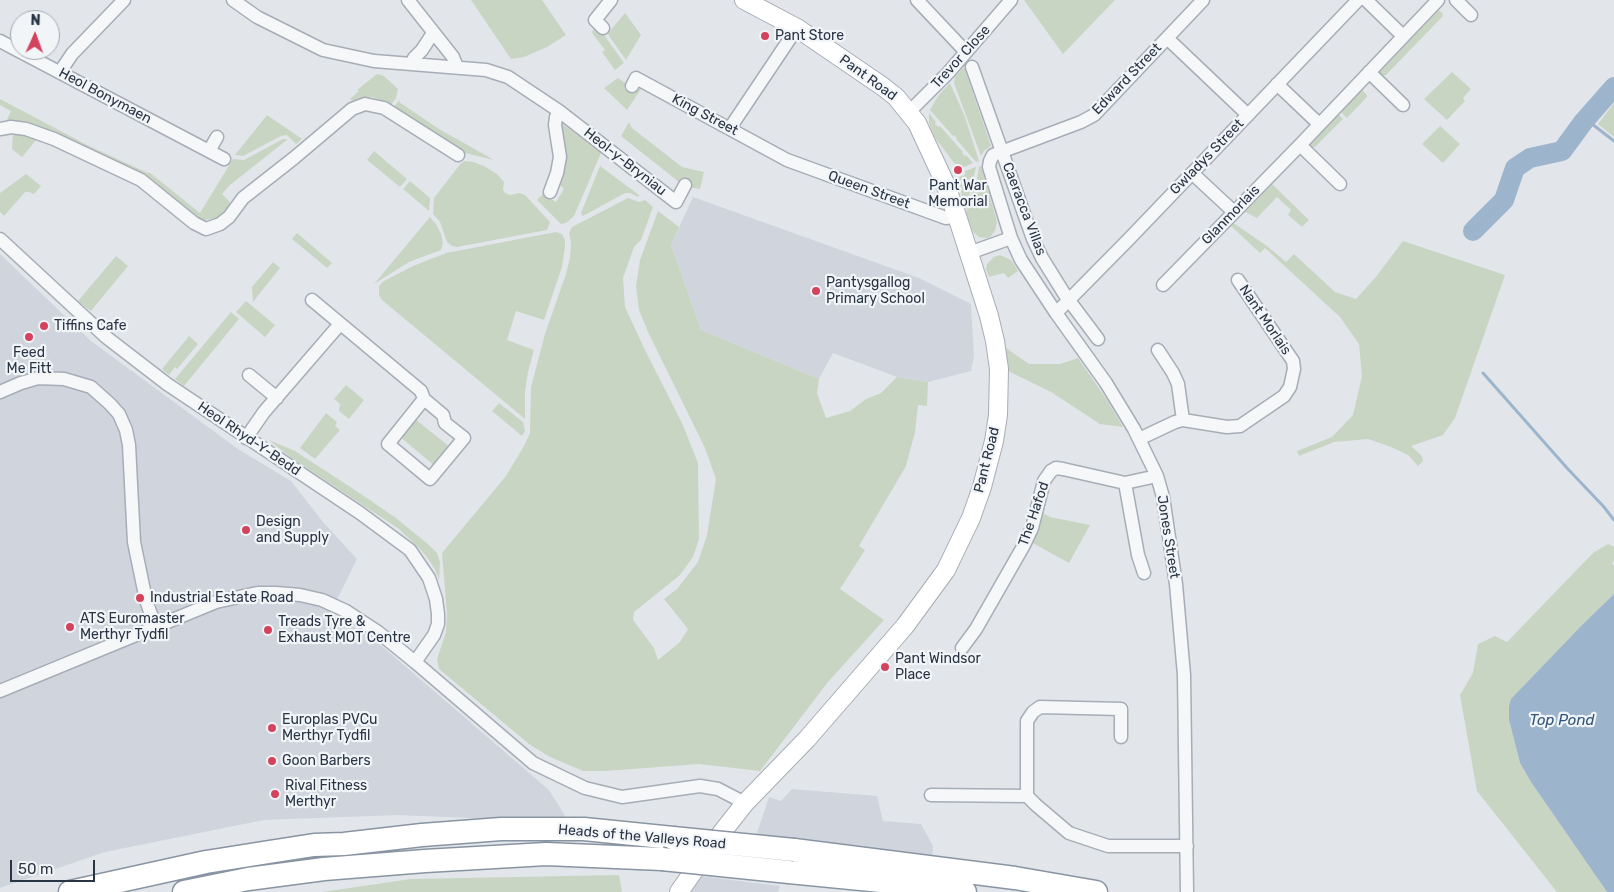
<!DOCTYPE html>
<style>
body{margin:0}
#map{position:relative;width:1614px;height:892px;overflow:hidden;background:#e2e6eb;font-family:Rubik,sans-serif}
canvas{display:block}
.north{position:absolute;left:10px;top:10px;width:50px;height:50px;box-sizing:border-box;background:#f2f5f8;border:1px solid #a2a8b0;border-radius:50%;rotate:2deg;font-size:14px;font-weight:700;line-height:20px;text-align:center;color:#293444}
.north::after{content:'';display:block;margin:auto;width:18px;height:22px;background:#d4435e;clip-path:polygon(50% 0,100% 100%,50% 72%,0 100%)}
.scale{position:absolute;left:10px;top:860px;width:85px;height:22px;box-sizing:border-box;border:2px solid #293444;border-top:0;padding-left:6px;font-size:15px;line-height:18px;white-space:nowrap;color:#293444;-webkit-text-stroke:4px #f2f5f8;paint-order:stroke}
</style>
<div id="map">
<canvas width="1614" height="892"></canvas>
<div class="north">N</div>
<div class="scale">50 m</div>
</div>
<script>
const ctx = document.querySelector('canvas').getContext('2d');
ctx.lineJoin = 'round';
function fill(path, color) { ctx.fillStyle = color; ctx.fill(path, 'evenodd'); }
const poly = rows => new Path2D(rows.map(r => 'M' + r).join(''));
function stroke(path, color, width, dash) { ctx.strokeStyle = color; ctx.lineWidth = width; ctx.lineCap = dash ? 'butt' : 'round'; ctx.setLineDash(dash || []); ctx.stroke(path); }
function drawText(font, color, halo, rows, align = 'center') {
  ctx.font = font + ' Rubik,sans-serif'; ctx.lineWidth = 4.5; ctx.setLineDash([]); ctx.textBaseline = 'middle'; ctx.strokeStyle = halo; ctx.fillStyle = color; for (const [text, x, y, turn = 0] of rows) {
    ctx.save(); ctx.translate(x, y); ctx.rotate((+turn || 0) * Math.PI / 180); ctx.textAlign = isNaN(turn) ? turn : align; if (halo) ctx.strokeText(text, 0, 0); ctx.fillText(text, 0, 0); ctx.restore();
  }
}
fill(poly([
 [693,197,919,278,971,304,974,356,971,371,928,382,897,377,833,353,819,379,701,330,671,245],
 [0,254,91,341,238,449,291,481,323,522,357,559,330,614,369,635,549,790,569,822,397,815,264,820,105,852,0,888],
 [792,789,877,796,883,821,921,824,933,846,932,862,755,839,769,797,781,801],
 [700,876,780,886,778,892,689,892]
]), '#d0d5dd');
fill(poly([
 [471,0,542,0,566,35,547,47,524,57,511,59],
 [1024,0,1115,0,1063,54],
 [1439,10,1443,14,1442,17,1386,75,1381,76,1379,73],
 [625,13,641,35,626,60,609,36,608,33],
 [596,27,602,32,624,63,615,70,602,52,605,50,592,33,593,30],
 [964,67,991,146,984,151,981,156,954,83,955,77],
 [1452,72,1471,89,1463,98,1465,101,1447,120,1424,99],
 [377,74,384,76,398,89,396,98,391,105,384,101,372,97,363,98,352,101,350,99,359,91,357,90],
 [618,78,627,84,624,88,632,93,637,88,641,89,627,110,604,88],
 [950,83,965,117,979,161,976,162,956,139,957,138,954,135,953,136,930,110,938,96],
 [1362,90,1367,95,1367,97,1347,118,1341,112],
 [0,99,89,146,148,173,149,172,200,213,233,159,244,160,283,139,288,139,230,185,222,194,229,201,230,204,225,211,216,218,204,220,197,217,153,181,137,171,9,122,7,120,11,111,0,105],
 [400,99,399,102,439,129,494,160,465,153,394,107],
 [1614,103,1614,137,1598,124],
 [929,113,936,122,935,124,939,127,940,126,963,152,962,153,965,156,966,155,973,163,964,167,954,163,934,136,929,123],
 [1338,114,1343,119,1315,147,1309,147,1309,145],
 [267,115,302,139,296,144,287,135,281,136,243,156,235,155],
 [560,122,601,153,574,216,566,223,561,224,537,200,543,194,556,202,564,189,559,184],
 [629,122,632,128,682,167,704,172,700,189,688,187,688,181,681,178,679,182,621,136],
 [1440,126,1460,144,1443,163,1422,144],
 [13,134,23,135,37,139,22,157,12,149],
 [374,151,407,179,400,187,367,160],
 [465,161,473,162,484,166,497,174,504,182,503,190,505,193,510,195,519,193,525,195,550,222,547,230,457,247,452,246,447,242,440,222,433,214,434,198,461,163],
 [600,166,639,195,638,197,630,193,625,193,583,216,581,213],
 [981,166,997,222,995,231,990,237,986,238,979,237,973,232,966,213,976,180,977,180,979,167],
 [976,167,966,209,964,209,959,177,965,175,965,171],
 [26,174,41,186,34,194,29,192,25,192,4,216,0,212,0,193],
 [410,181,430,198,429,211,403,189],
 [1272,184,1309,220,1302,227,1288,215,1291,210,1277,197,1257,218,1245,212],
 [628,198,639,202,645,200,653,207,641,240,634,247,623,278,625,307,645,350,682,423,698,463,699,539,693,557,680,575,634,612,633,620,654,648,658,660,680,642,688,629,664,599,677,589,698,562,707,535,716,479,705,448,648,332,639,310,636,286,640,260,658,211,679,227,671,245,701,330,819,379,817,393,826,418,850,411,866,399,881,393,897,377,928,382,927,406,918,405,915,432,906,466,859,546,865,550,840,589,884,620,828,682,760,771,699,764,605,771,583,771,550,757,529,744,439,669,437,659,446,632,447,614,442,553,506,476,524,446,530,433,531,387,545,334,566,274,570,258,571,242,569,233,572,227],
 [430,217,436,224,441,234,443,243,441,250,409,262,374,284],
 [1232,222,1267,246,1286,262,1294,254,1335,292,1356,299,1375,278,1403,241,1505,275,1455,418,1443,435,1411,446,1422,456,1423,461,1418,466,1408,455,1391,447,1368,439,1334,442,1299,456,1297,451,1332,437,1353,415,1362,376,1359,344,1340,317,1265,248,1260,253,1229,224],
 [556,232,562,234,565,240,565,247,562,267,544,320,516,311,507,340,534,350,528,372,525,391,525,419,382,300,379,295,379,286,384,281,413,266,446,253],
 [297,233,332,263,327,268,292,239],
 [1000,255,1011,260,1018,271,1008,278,1004,273,989,277,986,269,987,264,994,257],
 [116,256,128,266,91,311,78,301],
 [273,262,280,268,253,302,252,287],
 [246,301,275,325,265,337,236,312],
 [231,312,239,319,184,386,175,379],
 [189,336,198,344,177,369,175,367,169,375,162,369],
 [1006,348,1029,364,1060,364,1078,358,1107,400,1123,427,1100,424,1051,392,1008,371],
 [346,385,364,400,349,419,339,411,340,404,334,399],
 [499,403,523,422,525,431,522,436,492,411],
 [326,413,337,422,335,426,340,430,315,459,300,448],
 [415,419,450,447,435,466,400,437],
 [269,440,295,451,358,492,396,518,429,545,437,553,440,562,439,580,435,569,426,556,417,546,399,529,290,457],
 [1041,512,1050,517,1090,525,1069,563,1029,541],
 [1608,544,1614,547,1614,560,1612,564,1614,565,1614,594,1583,624,1512,699,1509,706,1509,720,1520,763,1531,782,1607,892,1557,892,1477,791,1460,695,1473,673,1478,644,1495,636,1507,642,1593,553],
 [619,875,622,892,322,892,411,879]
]), '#c8d5c3');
fill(poly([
 [1614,594,1614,892,1607,892,1531,782,1520,763,1509,720,1509,706,1511,699,1583,624]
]), '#9cb5cc');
stroke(poly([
 [1584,121,1592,124,1614,141],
 [1483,373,1567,468,1604,507,1614,520]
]), '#9cb5cc', 3);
stroke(poly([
 [1473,231,1504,200,1515,168,1530,158,1562,151,1584,121,1614,87]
]), '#9cb5cc', 20);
const street = poly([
 [233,0,257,17,323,50,374,61,486,70,508,77,559,111,556,117,555,125,560,157,557,173,550,192],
 [408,0,453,57,457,67],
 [917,0,966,52],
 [1366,0,1403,36],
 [1456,0,1471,15],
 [603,28,595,20,611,0],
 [1167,38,1248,115],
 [0,41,224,159],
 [412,63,414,58,422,50,433,33],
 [972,67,1033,239,1042,258,1065,295,1098,339],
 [60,72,72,54,124,0],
 [1369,72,1403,105],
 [1277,84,1319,124],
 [632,86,636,78,787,160,946,218,957,216],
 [559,111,676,202,685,185],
 [909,112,948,73,1011,0],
 [730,128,797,28],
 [0,129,11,127,26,129,54,139,141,180,194,223,206,229,220,224,229,217,243,198,294,158,352,109,365,104,384,108,458,155],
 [1300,145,1340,184],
 [209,151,217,137],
 [1192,173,1234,212],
 [0,239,106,337,167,384,360,513,410,550,429,578,436,599,438,614,438,624,434,635,415,662],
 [969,253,1011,238],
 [1163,285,1300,145,1438,0],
 [312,300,421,391,424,399,443,415,445,423,464,438,430,479,388,444,424,399],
 [1056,313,1129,239,1358,0],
 [1158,350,1173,373,1178,384,1183,420],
 [249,375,277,398],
 [0,392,21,383,38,378,64,379,91,387,110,404,119,414,126,430,129,445,134,542,146,600,155,626],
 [246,438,264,412,340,324],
 [1139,439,1175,422,1183,420,1227,427,1240,426,1284,396,1290,387,1294,369,1293,361,1238,280],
 [1125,483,1138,555,1144,573],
 [962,648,976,629,1024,545,1032,528,1044,481,1051,471,1056,468,1063,469,1125,483,1157,476],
 [0,691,216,602,257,593,276,593,300,595,322,600,346,611,378,632,415,662,533,763,585,788,622,797,700,786,718,789,745,803],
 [1121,737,1121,709,1040,707,1033,712,1027,721,1027,796,1036,805,1069,833,1108,846,1187,846],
 [931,795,1027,796],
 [1187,892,1184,675,1176,584,1163,497,1157,476,1134,429,1106,383,1056,313,1021,260,1011,238,989,167,990,161,993,155,1081,122,1094,115,1203,0]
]);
const secondary = poly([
 [679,892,712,845,745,803,807,739,905,626,946,570,971,518,982,487,994,441,998,415,999,369,995,341,989,316,957,216,944,181,917,123,896,97,882,86,797,28,744,0]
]);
const highway = poly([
 [794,850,1015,878,1096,892],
 [789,872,881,881,965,892],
 [70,892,206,862,269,852,314,845,344,844,422,835,501,829,584,829,673,838],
 [184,892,248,879,324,869,425,861,546,854,662,859]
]);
stroke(street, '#a7adb6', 15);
stroke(secondary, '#a7adb6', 20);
stroke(highway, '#8994a2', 25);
stroke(street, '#f5f7f9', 12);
stroke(secondary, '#fff', 18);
stroke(highway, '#fff', 22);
const highwayBridge = poly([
 [673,838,794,850],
 [662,859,789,872]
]);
stroke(highwayBridge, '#8994a2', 25, []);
stroke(highwayBridge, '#fff', 22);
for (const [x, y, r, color] of [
 [765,36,5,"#d4435e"],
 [958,170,5,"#d4435e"],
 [816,291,5,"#d4435e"],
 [44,326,5,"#d4435e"],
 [29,337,5,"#d4435e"],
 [246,530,5,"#d4435e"],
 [140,598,5,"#d4435e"],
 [70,627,5,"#d4435e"],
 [268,630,5,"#d4435e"],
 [885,667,5,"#d4435e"],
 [272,728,5,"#d4435e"],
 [272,761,5,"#d4435e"],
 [275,794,5,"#d4435e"]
]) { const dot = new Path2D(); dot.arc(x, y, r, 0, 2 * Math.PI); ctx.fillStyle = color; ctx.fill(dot); stroke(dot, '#f2f5f8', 2); }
drawText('14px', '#293444', '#f2f5f8', [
 ["Pant Store",775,36],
 ["Pant War",958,186,"center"],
 ["Memorial",958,202,"center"],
 ["Pantysgallog",826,283],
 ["Primary School",826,299],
 ["Tiffins Cafe",54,326],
 ["Feed",29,353,"center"],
 ["Me Fitt",29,369,"center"],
 ["Design",256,522],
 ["and Supply",256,538],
 ["Industrial Estate Road",150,598],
 ["ATS Euromaster",80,619],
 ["Merthyr Tydfil",80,635],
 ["Treads Tyre &",278,622],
 ["Exhaust MOT Centre",278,638],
 ["Pant Windsor",895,659],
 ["Place",895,675],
 ["Europlas PVCu",282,720],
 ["Merthyr Tydfil",282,736],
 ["Goon Barbers",282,761],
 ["Rival Fitness",285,786],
 ["Merthyr",285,802]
], 'left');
drawText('14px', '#293444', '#f2f5f8', [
 ["Trevor Close",961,57,-48],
 ["Pant Road",868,78,36],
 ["Edward Street",1127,79,-46],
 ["Heol Bonymaen",105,96,28],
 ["King Street",705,115,28],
 ["Gwladys Street",1207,157,-46],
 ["Heol-y-Bryniau",625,162,38],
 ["Queen Street",869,190,20],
 ["Caeracca Villas",1024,209,69],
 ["Glanmorlais",1231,215,-46],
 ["Nant Morlais",1265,320,56],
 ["Heol Rhyd-Y-Bedd",249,439,34],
 ["Pant Road",987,460,-76],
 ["The Hafod",1034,514,-71],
 ["Jones Street",1168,537,81],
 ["Heads of the Valleys Road",642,837,5]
]);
drawText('italic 15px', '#315479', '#f2f5f8', [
 ["Top Pond",1562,721]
]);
</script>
